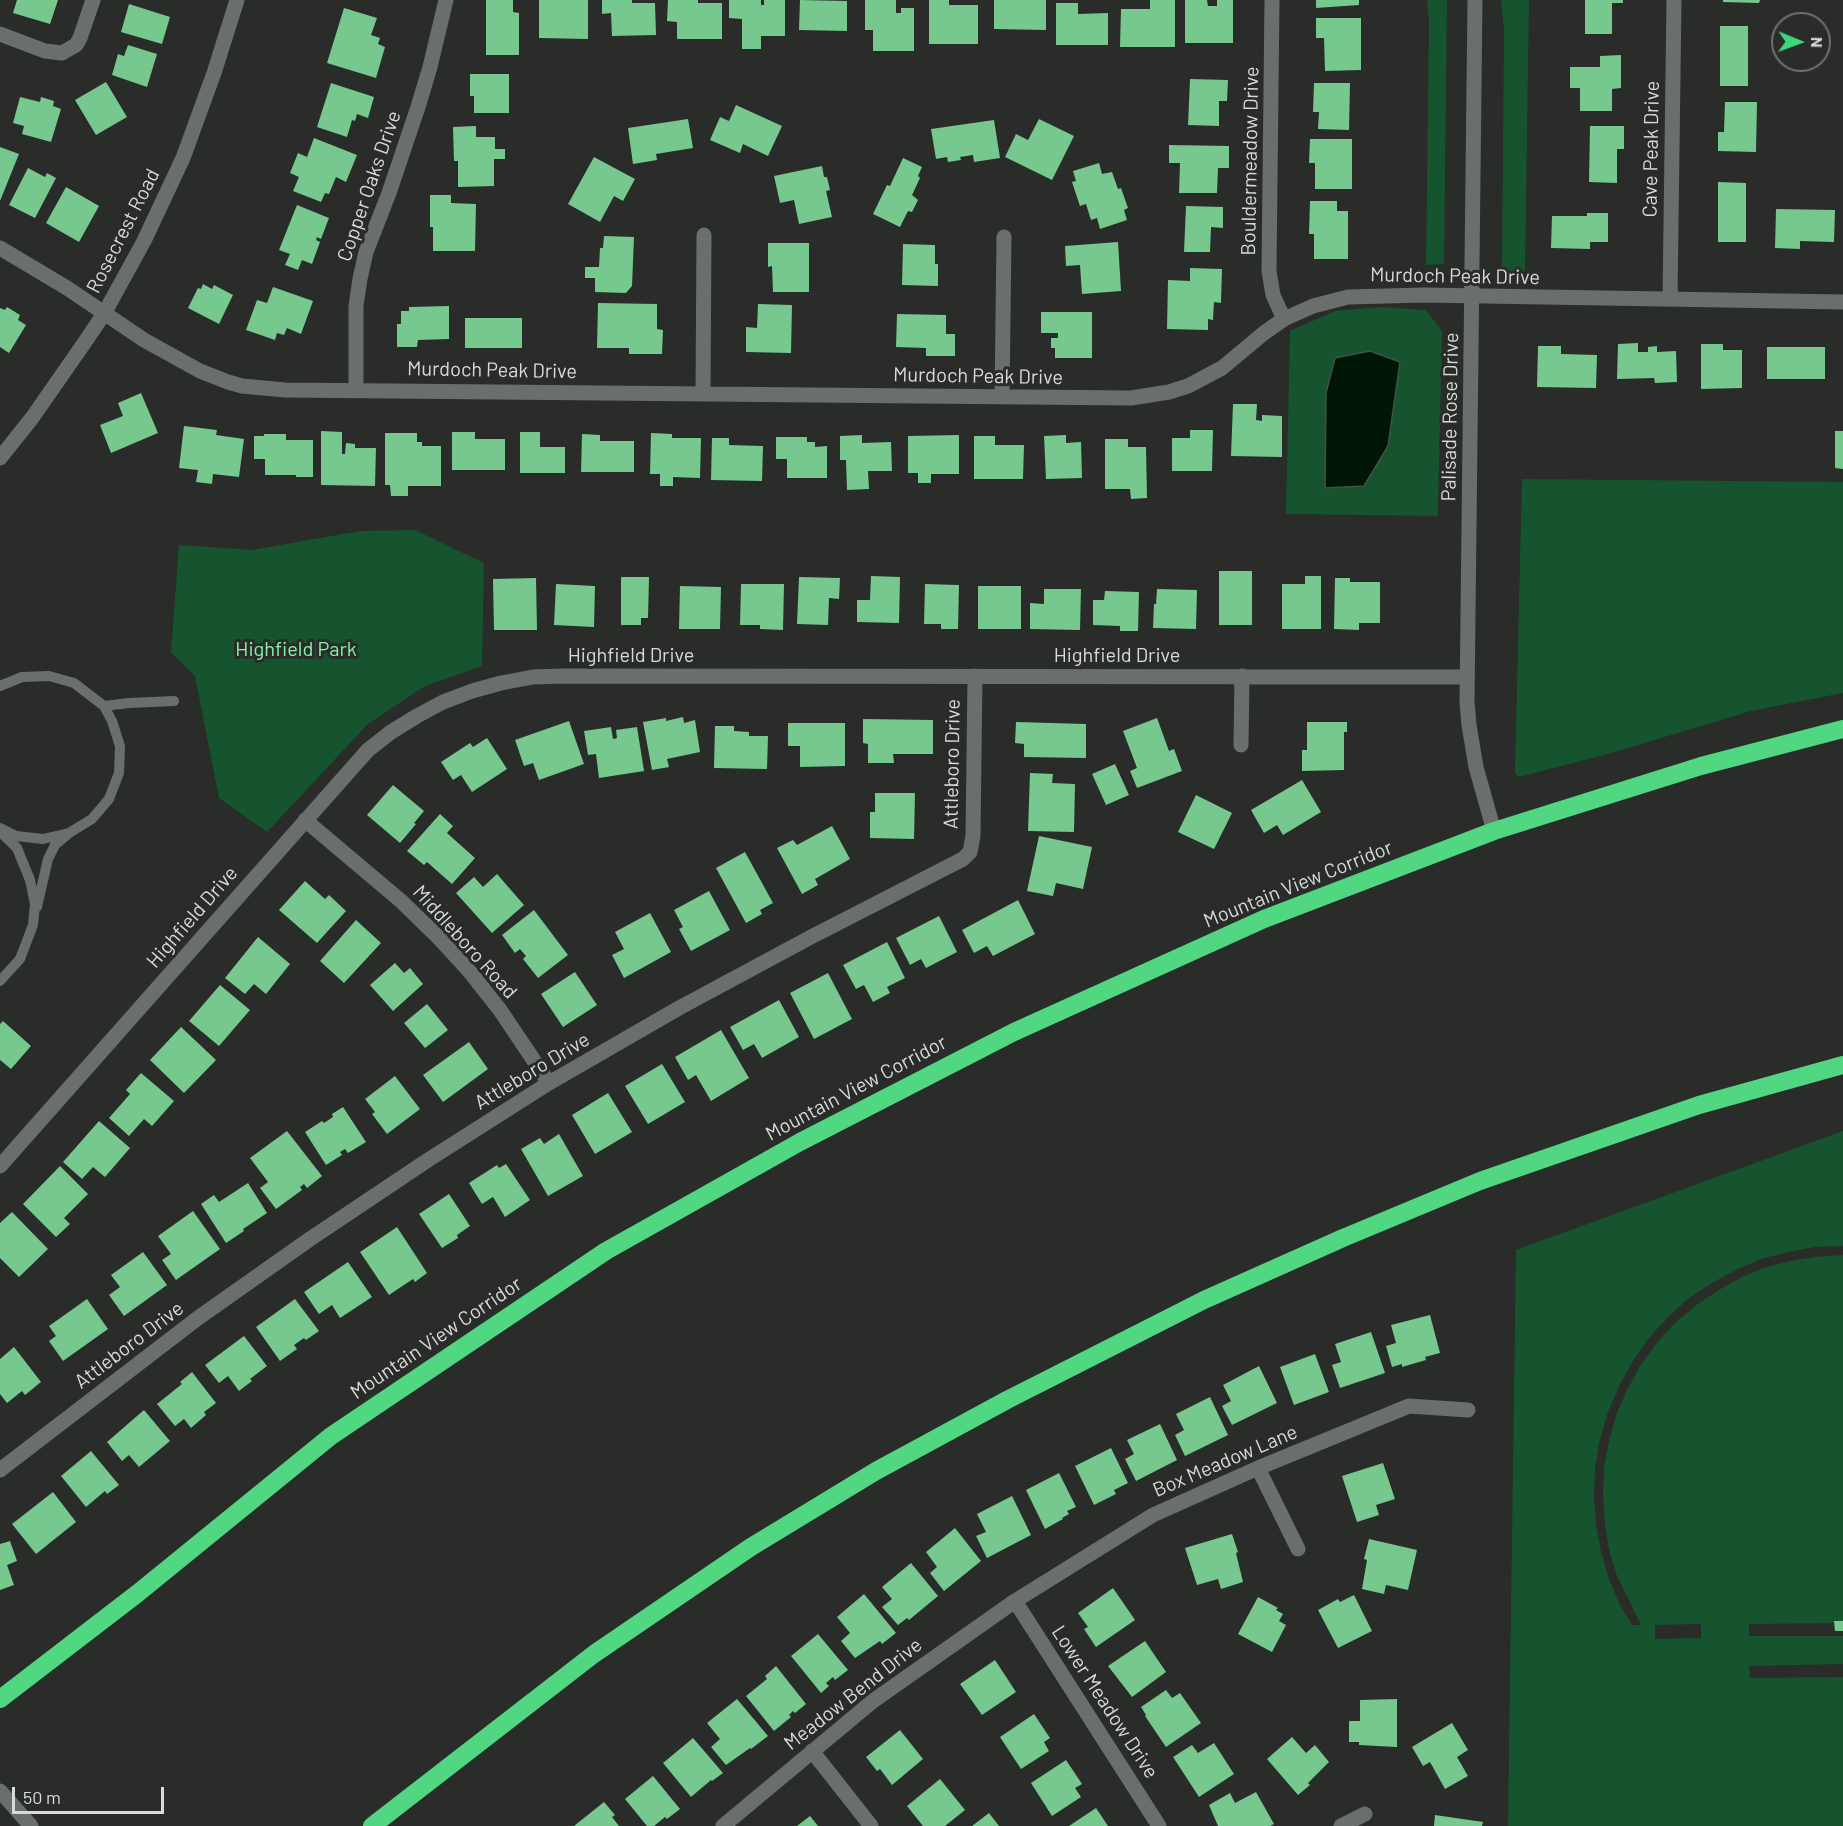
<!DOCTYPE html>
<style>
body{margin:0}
#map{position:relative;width:1843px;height:1826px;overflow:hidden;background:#292c29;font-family:Barlow,sans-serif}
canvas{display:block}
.north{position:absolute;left:1771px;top:12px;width:60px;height:60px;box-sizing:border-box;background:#292c29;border:2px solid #6f726f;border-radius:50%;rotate:91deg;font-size:16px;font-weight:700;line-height:24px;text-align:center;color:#d8dad8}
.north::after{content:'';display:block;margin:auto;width:21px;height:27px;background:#40d77c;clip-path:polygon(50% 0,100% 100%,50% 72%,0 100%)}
.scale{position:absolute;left:12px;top:1787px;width:152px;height:27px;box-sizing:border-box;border:3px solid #d8dad8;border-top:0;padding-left:8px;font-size:18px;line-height:21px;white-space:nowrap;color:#d8dad8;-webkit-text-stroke:4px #292c29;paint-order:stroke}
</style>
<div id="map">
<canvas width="1843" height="1826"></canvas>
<div class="north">N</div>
<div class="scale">50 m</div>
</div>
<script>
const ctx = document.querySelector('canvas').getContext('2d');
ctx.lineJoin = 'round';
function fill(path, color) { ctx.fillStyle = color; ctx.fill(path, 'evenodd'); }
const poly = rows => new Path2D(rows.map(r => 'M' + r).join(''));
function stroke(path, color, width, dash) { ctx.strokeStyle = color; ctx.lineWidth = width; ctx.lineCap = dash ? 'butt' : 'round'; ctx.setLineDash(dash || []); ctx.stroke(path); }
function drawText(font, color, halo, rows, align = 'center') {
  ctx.font = font + ' Barlow,sans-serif'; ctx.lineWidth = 6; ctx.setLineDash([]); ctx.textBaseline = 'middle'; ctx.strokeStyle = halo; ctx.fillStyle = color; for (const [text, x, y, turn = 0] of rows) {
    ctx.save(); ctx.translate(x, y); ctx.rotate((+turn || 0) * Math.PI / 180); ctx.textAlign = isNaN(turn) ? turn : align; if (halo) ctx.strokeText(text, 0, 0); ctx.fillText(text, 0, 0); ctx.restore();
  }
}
fill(poly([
 [1427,0,1447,0,1444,264,1426,265,1429,21],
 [1501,0,1529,0,1525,273,1502,274,1504,29],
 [1381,307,1426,310,1442,331,1438,516,1286,514,1290,331,1335,311],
 [1522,479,1843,482,1843,693,1751,711,1608,754,1518,777,1515,773],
 [415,530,484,563,482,666,425,686,368,724,267,832,219,798,195,676,171,652,179,545,252,550,360,531],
 [1843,1131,1843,1246,1815,1247,1788,1252,1761,1259,1736,1270,1712,1283,1689,1298,1668,1317,1649,1338,1633,1361,1619,1386,1608,1412,1600,1439,1595,1468,1594,1496,1596,1524,1601,1552,1609,1579,1620,1605,1632,1625,1641,1625,1617,1576,1609,1550,1605,1523,1603,1496,1604,1468,1609,1442,1616,1415,1627,1390,1640,1366,1656,1344,1674,1324,1695,1306,1717,1291,1740,1278,1764,1268,1790,1261,1816,1257,1843,1255,1843,1623,1749,1624,1749,1636,1843,1636,1843,1664,1749,1666,1750,1678,1843,1677,1843,1826,1508,1826,1516,1250],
 [1655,1625,1701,1624,1701,1638,1655,1639]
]), '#15542e');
const water = poly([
 [1370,351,1400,362,1388,446,1364,486,1325,488,1326,393,1335,358,1370,351]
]);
fill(water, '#001606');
stroke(water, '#415145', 1.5);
fill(poly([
 [17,0,58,0,50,24,13,13],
 [486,0,513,0,513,12,519,13,519,55,486,55],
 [539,0,588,0,588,39,539,38],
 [602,0,632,0,632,3,655,3,656,35,612,36,611,13,602,14],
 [668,0,698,0,698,3,722,3,722,39,677,39,677,22,667,21],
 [729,0,761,0,761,5,764,5,764,0,785,0,785,36,761,36,761,49,742,49,742,19,729,18],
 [800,0,847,1,847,31,799,30],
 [865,0,896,0,896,13,901,13,901,8,914,8,914,51,873,51,873,30,865,30],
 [929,0,949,0,949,5,978,5,978,44,929,44],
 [994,0,1046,0,1046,30,994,29],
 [1150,0,1175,0,1175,47,1120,47,1121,9,1150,9],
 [1185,0,1207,0,1208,6,1217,6,1217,0,1233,0,1233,43,1185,43],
 [1316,0,1359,0,1359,5,1316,8],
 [1585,0,1623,0,1623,3,1612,3,1612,34,1585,34],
 [1723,0,1760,0,1759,3,1723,2],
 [1056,3,1078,3,1078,14,1108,13,1108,45,1056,45],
 [129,4,170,17,162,44,121,32],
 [344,8,377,18,371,35,380,38,378,44,385,47,376,78,327,63],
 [1316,18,1361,18,1361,70,1325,71,1324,38,1316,38],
 [1720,26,1748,26,1748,86,1720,86],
 [128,45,157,54,147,87,112,75,118,54,124,56],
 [1621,55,1621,88,1612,89,1612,111,1580,111,1580,88,1570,88,1570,67,1600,67,1600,56],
 [470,74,509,74,509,113,474,113,474,96,470,96],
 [1190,79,1228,80,1227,101,1219,101,1219,126,1188,125],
 [106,82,127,117,96,135,75,100],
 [331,83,374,97,368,118,357,114,355,121,352,120,347,137,317,127],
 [1314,83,1350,83,1349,130,1318,129,1319,112,1313,112],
 [20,97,40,102,41,97,54,101,53,106,61,109,51,142,22,134,24,126,13,123],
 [1725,102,1757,102,1756,152,1718,151,1718,132,1724,132],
 [736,105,782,126,768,156,743,144,740,153,710,140,720,117,729,121],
 [688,119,693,148,656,154,657,160,633,164,628,128],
 [1039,119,1074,136,1052,180,1005,157,1016,134,1028,140],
 [994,120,1000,158,974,162,973,155,960,157,961,160,948,162,947,157,936,159,931,129],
 [476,126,476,137,495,137,495,149,505,149,505,159,494,159,494,186,458,187,458,161,454,161,453,127],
 [1590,126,1624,126,1624,149,1617,149,1617,183,1589,182],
 [314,138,357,155,346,182,336,177,329,194,325,193,321,202,293,191,299,177,290,173,298,153,307,157],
 [1310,139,1352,139,1352,189,1315,189,1315,163,1309,163],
 [1169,145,1229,146,1229,168,1218,168,1217,193,1179,193,1180,163,1169,163],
 [0,147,19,154,0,201],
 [594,157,635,179,623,201,614,196,600,222,568,204],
 [903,158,922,167,918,176,920,178,912,195,918,200,912,212,908,211,900,227,873,214,887,185,890,186],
 [1099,163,1102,174,1112,172,1118,189,1121,188,1128,208,1124,210,1127,220,1100,229,1097,218,1091,220,1086,204,1080,206,1072,182,1076,181,1073,171],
 [822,166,824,177,827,177,830,190,826,191,832,217,799,224,794,200,780,203,774,176],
 [28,168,45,177,47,173,56,178,35,218,9,205],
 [1718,182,1746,183,1746,242,1718,242],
 [66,187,99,206,79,242,46,223],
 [430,195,451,195,451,203,476,204,475,251,433,251,433,227,430,227],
 [1310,201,1337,201,1337,211,1348,211,1348,259,1314,259,1314,234,1309,234],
 [297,205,329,218,321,239,317,237,316,240,320,242,312,264,302,260,298,270,285,265,290,254,279,250],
 [1186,206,1223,207,1223,228,1211,227,1210,252,1184,252],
 [1776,209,1835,210,1834,242,1800,241,1800,249,1775,248],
 [1587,213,1608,213,1608,242,1590,242,1590,249,1551,248,1552,216,1587,216],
 [604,236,634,237,632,286,626,293,595,292,595,278,585,278,585,267,599,267,600,248,603,248],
 [1118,242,1121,291,1082,294,1080,265,1066,266,1065,246],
 [768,243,809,243,809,292,773,292,772,266,768,267],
 [903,244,935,245,935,264,938,264,938,286,902,285],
 [1190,268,1222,269,1221,303,1214,302,1213,320,1208,319,1208,330,1167,329,1168,280,1190,281],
 [203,284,212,289,214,285,233,295,219,324,188,308,198,288,201,289],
 [273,287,313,301,301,334,287,328,284,335,277,333,275,340,246,330,257,300,267,303],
 [598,303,657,304,657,329,663,330,662,354,629,354,629,348,597,348],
 [758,304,792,305,791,353,746,352,746,327,757,328],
 [449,306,449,339,418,340,417,347,397,347,397,324,401,324,401,311,409,311,409,307],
 [7,307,20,315,18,320,26,325,9,353,0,347,0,308,5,310],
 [1041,312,1092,312,1092,358,1055,358,1055,348,1051,348,1051,338,1058,338,1058,333,1041,333],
 [897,314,946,315,946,334,955,334,955,356,926,356,926,348,896,347],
 [465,318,522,318,522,348,465,348],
 [1638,343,1638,352,1648,352,1648,347,1657,346,1657,352,1676,351,1677,382,1655,383,1654,378,1617,379,1618,344],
 [1701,344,1723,344,1723,350,1742,350,1742,388,1701,389],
 [1538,346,1561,346,1561,354,1597,355,1596,388,1537,387],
 [1767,347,1825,347,1825,379,1767,379],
 [141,393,158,433,111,453,100,425,123,416,118,403],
 [1233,404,1257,404,1256,420,1262,421,1262,415,1282,416,1282,457,1231,456],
 [184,426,217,430,216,435,244,439,239,477,213,474,212,484,196,482,198,470,179,468],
 [1190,430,1213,430,1212,471,1172,471,1172,438,1190,438],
 [321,431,342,432,342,454,345,454,346,443,355,444,355,448,376,448,375,486,321,485],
 [1835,431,1843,431,1843,469,1835,468],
 [452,432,475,432,475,439,505,439,505,470,452,470],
 [520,432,540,432,540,447,565,447,565,473,520,473],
 [385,433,417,433,417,442,422,442,422,446,441,446,441,486,408,486,408,496,391,496,390,485,385,485],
 [651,433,672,434,672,438,701,438,700,478,673,477,673,486,660,486,660,474,650,474],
 [264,434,286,434,286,440,313,440,313,477,296,477,296,475,265,475,265,459,254,459,254,436,264,436],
 [582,434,600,435,600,441,634,441,634,472,581,472],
 [862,435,862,443,891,442,892,471,868,471,869,489,847,490,846,460,840,460,840,436],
 [959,435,959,474,931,474,931,483,918,483,918,473,908,473,908,436],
 [1066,435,1066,443,1081,442,1082,478,1046,479,1044,436],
 [974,436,995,436,995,445,1024,445,1023,479,974,479],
 [776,437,807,437,807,442,815,442,815,447,827,446,827,478,787,478,787,459,776,459],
 [712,438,729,438,729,445,763,446,762,481,711,480],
 [1105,439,1128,439,1128,447,1146,447,1147,498,1131,499,1130,489,1105,489],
 [1219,571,1252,571,1252,625,1219,625],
 [871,576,900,577,899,623,857,622,857,600,870,600],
 [1305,576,1321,576,1321,629,1282,629,1282,584,1305,584],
 [621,577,649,577,648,618,641,618,641,625,621,625],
 [799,577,840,578,839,599,829,598,828,625,797,624],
 [536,578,537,630,494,630,493,579],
 [1335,578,1350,578,1350,582,1380,582,1380,623,1359,623,1359,630,1334,629],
 [556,584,595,586,594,627,554,625],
 [741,584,784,584,783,630,760,629,760,625,740,625],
 [925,584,959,585,958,629,941,629,941,624,924,624],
 [680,586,721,587,720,629,679,629],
 [978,586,1021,586,1021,629,978,629],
 [1044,589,1081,589,1080,630,1030,629,1030,603,1044,604],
 [1157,589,1197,590,1196,629,1153,628,1154,604,1156,604],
 [1105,591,1139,592,1138,631,1120,631,1120,626,1093,625,1093,600,1104,600],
 [683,717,684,723,695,720,700,752,667,759,669,767,652,770,643,722,666,718,666,721],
 [1157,718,1169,751,1174,749,1182,771,1137,788,1130,771,1137,768,1123,731],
 [863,719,933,720,933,754,893,754,894,763,868,763,868,744,863,743],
 [569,721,584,764,539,780,533,763,524,766,515,740],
 [1016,722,1086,724,1086,758,1024,757,1024,744,1015,743],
 [1307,722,1347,722,1347,732,1344,732,1344,770,1302,771,1302,750,1307,750],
 [788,723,845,723,845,766,800,767,800,746,788,746],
 [715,726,734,726,734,731,749,732,749,736,768,736,767,769,714,768],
 [611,727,613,739,617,738,616,730,637,727,644,771,599,778,596,754,588,755,584,731],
 [487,738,507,769,472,792,461,775,453,780,441,762,470,743,473,747],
 [1115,764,1129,795,1106,805,1092,774],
 [1030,773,1053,774,1052,783,1075,784,1074,832,1028,831],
 [1302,780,1321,812,1283,835,1277,825,1264,833,1251,810],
 [393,785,424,811,414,823,416,824,400,843,367,815],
 [875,793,915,793,914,839,870,838,870,812,875,812],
 [1196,795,1232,813,1214,849,1178,832],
 [440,814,453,826,447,833,475,858,452,884,427,862,424,865,407,851],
 [832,826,850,859,815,879,818,885,802,894,777,848,793,840,797,845],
 [1039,836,1092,847,1083,889,1056,883,1053,896,1027,891],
 [745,852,773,903,760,910,762,914,746,923,716,868],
 [497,874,524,905,492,933,456,893,474,877,483,887],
 [305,881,325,899,329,895,346,911,317,943,279,910],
 [709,891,730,930,691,951,679,929,683,927,674,910],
 [1018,900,1035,934,993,956,987,946,974,953,962,930],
 [534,910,568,955,538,978,523,959,526,956,520,949,515,953,502,935],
 [650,913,671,952,624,978,612,955,624,949,615,932],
 [939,916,957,952,926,968,921,959,910,965,896,938],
 [356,920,381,943,344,983,320,961],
 [258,937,290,964,266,994,254,984,245,994,225,978],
 [887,942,905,978,887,987,890,993,873,1002,864,985,856,989,843,965],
 [395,963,404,973,410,968,423,984,393,1011,370,985],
 [575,972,597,1005,563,1027,541,994],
 [828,973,852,1019,814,1039,790,993],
 [220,985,250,1010,219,1046,189,1021],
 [779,1000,799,1037,762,1058,754,1044,743,1050,730,1027],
 [427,1004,448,1030,425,1048,404,1023],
 [3,1021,31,1046,11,1069,0,1060,0,1024],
 [181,1027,216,1060,184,1093,150,1060],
 [721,1030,749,1078,711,1101,696,1075,688,1080,675,1057],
 [469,1042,488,1069,443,1102,423,1075],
 [662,1064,685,1102,648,1124,625,1086],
 [141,1073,174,1101,152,1126,144,1119,129,1136,109,1118,130,1094,126,1090],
 [395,1076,420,1109,387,1134,372,1114,375,1112,365,1099],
 [608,1093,632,1132,595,1154,572,1115],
 [343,1107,366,1142,348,1153,345,1149,340,1152,342,1155,326,1165,305,1132,322,1121,324,1123,333,1117,332,1114],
 [99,1121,130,1148,105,1177,93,1167,82,1179,63,1162],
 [287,1131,322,1176,307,1188,304,1184,300,1187,302,1190,276,1209,260,1188,268,1182,250,1158],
 [559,1134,583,1176,548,1196,521,1149,540,1138,544,1144],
 [506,1164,530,1200,505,1217,493,1197,482,1204,469,1183,497,1165,499,1168],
 [60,1166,88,1194,64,1218,70,1224,56,1237,23,1204],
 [248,1183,267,1213,243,1229,244,1231,226,1243,201,1204,214,1195,219,1202],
 [449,1194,470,1226,457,1235,458,1238,442,1248,419,1214],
 [193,1211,220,1249,176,1280,162,1260,171,1254,158,1236],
 [12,1212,48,1249,19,1277,0,1258,0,1223],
 [397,1227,427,1273,415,1282,413,1279,389,1295,360,1252],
 [143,1252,167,1285,124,1316,109,1295,120,1287,111,1275],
 [348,1262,372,1297,340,1318,332,1305,319,1314,304,1292],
 [87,1299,108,1329,63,1361,49,1341,56,1336,49,1326],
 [295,1299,319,1331,306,1340,304,1338,294,1345,297,1349,280,1361,256,1327],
 [1430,1315,1440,1353,1425,1357,1426,1360,1402,1367,1402,1364,1392,1367,1386,1346,1396,1343,1391,1325],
 [1371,1332,1385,1373,1340,1388,1332,1365,1341,1362,1335,1344],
 [244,1336,267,1366,250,1379,252,1381,239,1391,228,1376,219,1383,205,1365],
 [14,1347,41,1382,25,1395,22,1391,7,1403,0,1394,0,1359],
 [1315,1354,1329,1392,1294,1405,1280,1367],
 [1259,1366,1277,1403,1232,1425,1222,1406,1231,1401,1223,1385],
 [192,1372,216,1403,204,1412,206,1415,191,1428,184,1419,175,1426,157,1404,182,1384,180,1382],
 [1210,1397,1228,1435,1185,1456,1175,1435,1184,1430,1176,1414],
 [144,1410,170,1441,139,1467,129,1455,122,1461,107,1442],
 [1160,1424,1177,1460,1136,1481,1125,1459,1134,1454,1127,1440],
 [1111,1448,1128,1483,1114,1490,1116,1494,1094,1505,1075,1466],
 [91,1451,119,1485,107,1494,105,1491,86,1507,61,1476],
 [1383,1463,1395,1499,1376,1505,1379,1515,1357,1522,1342,1476],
 [1059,1473,1076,1507,1067,1511,1069,1514,1062,1518,1063,1519,1045,1529,1026,1490],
 [53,1492,76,1522,36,1554,12,1524],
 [1012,1496,1031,1535,987,1558,976,1536,986,1532,977,1514],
 [955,1528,981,1561,944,1591,930,1573,937,1567,926,1552],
 [1232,1534,1238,1552,1236,1553,1243,1582,1221,1589,1218,1579,1197,1585,1185,1548],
 [1369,1539,1417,1550,1408,1590,1386,1585,1384,1594,1362,1589,1367,1560,1364,1559],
 [10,1541,17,1561,7,1565,14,1585,0,1590,0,1544],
 [911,1563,938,1596,909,1620,907,1618,898,1625,882,1607,892,1599,882,1587],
 [1113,1588,1135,1620,1096,1647,1084,1629,1088,1627,1078,1613],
 [864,1594,896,1633,882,1644,880,1641,855,1658,841,1641,850,1633,837,1617],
 [1354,1595,1372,1631,1338,1648,1318,1610,1338,1599,1340,1602],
 [1258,1597,1278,1608,1276,1610,1283,1614,1279,1621,1286,1625,1272,1652,1238,1634],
 [1834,1621,1843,1621,1843,1631,1835,1631],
 [818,1634,848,1670,835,1680,833,1677,826,1683,829,1686,821,1693,791,1656],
 [1145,1641,1166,1672,1132,1697,1108,1666],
 [995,1660,1016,1692,982,1715,960,1684],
 [776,1666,806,1704,795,1713,793,1711,789,1715,791,1717,774,1731,746,1696,767,1679,765,1676],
 [1166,1690,1172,1698,1180,1693,1201,1723,1166,1747,1145,1716,1146,1715,1141,1707],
 [737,1699,768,1736,751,1749,750,1748,726,1765,711,1747,720,1739,707,1723],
 [1397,1699,1397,1747,1359,1745,1359,1742,1349,1742,1349,1721,1360,1721,1360,1700],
 [1034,1714,1050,1738,1044,1742,1049,1751,1021,1769,1000,1737],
 [1452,1723,1468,1750,1457,1757,1468,1776,1445,1789,1430,1762,1423,1766,1412,1747],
 [900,1730,923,1759,892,1785,880,1769,877,1771,866,1757],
 [1292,1737,1306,1753,1315,1745,1329,1762,1308,1783,1310,1785,1298,1795,1267,1759],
 [693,1738,723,1773,712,1781,711,1780,691,1797,663,1763],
 [1214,1743,1234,1774,1199,1797,1173,1757,1192,1745,1198,1753],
 [1066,1760,1082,1784,1075,1788,1081,1797,1052,1816,1031,1783],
 [653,1776,680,1809,667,1819,665,1817,654,1826,647,1826,625,1799],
 [940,1779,965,1810,945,1826,923,1826,907,1806],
 [1256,1792,1274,1824,1270,1826,1218,1826,1209,1805,1230,1793,1235,1803],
 [604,1802,615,1815,612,1817,619,1826,574,1826],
 [1096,1808,1108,1826,1069,1826],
 [989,1813,999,1826,972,1826],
 [1435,1815,1483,1822,1482,1826,1434,1826],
 [810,1816,818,1826,797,1826]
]), '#76c88e');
stroke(poly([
 [0,686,22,677,49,676,74,683,104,706,112,721,120,746,119,773,109,799,92,819,69,833,43,839,16,836,0,828],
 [104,706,129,703,174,701],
 [37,907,48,859,55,845,67,835],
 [0,981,20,959,33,925,35,904,30,880,17,848,0,832]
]), '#6b6f6c', 10);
stroke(poly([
 [1272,0,1269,271,1273,295,1284,319],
 [0,34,45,51,62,53,76,45,80,38,93,0],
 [0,248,67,288,144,340,200,371,228,382,242,386,285,390,1131,398,1169,392,1188,386,1222,368,1264,333,1284,319,1313,306,1348,297,1424,295,1843,302],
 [1670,299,1674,0],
 [356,390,356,306,360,279,366,252,389,193,418,107,430,67,446,0],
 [703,394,704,235],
 [1002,397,1004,237],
 [1241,745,1242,676],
 [305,820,401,901,437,936,470,972,500,1010,549,1083],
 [0,1166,368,750,391,732,417,716,443,702,472,691,501,683,533,677,563,676,1467,677],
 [1258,1468,1298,1549],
 [0,1470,198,1318,310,1239,428,1160,549,1083,679,1008,811,937,963,859,970,852,973,836,975,676],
 [1015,1601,1159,1826],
 [812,1751,871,1826],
 [723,1826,873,1701,1015,1601,1153,1515,1258,1468,1409,1406,1468,1410],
 [1341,1826,1365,1814]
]), '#6b6f6c', 15);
stroke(poly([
 [1475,0,1467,702,1469,725,1476,767,1494,831],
 [0,458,32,418,87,339,105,312,144,241,183,158,214,73,237,0],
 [0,1791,31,1826]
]), '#6b6f6c', 15);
stroke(poly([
 [0,1699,138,1593,331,1436,606,1251,800,1142,1014,1032,1264,919,1494,831,1701,766,1843,729],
 [372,1826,594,1654,751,1547,876,1471,1007,1400,1204,1300,1343,1238,1480,1181,1699,1105,1843,1065]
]), '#51d682', 18);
drawText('20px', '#d8dad8', '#292c29', [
 ["Cave Peak Drive",1651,149,-89],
 ["Bouldermeadow Drive",1250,161,-89],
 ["Copper Oaks Drive",369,186,-71],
 ["Rosecrest Road",123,231,-63],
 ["Murdoch Peak Drive",1455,276,1],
 ["Murdoch Peak Drive",492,370,1],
 ["Murdoch Peak Drive",978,376,1],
 ["Palisade Rose Drive",1450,417,-89],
 ["Highfield Drive",631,655],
 ["Highfield Drive",1117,655],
 ["Attleboro Drive",952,764,-89],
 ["Mountain View Corridor",1298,884,-22],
 ["Highfield Drive",192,917,-49],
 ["Middleboro Road",465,942,48],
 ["Attleboro Drive",532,1071,-31],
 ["Mountain View Corridor",856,1088,-28],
 ["Mountain View Corridor",436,1338,-34],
 ["Attleboro Drive",129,1345,-37],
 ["Box Meadow Lane",1225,1461,-23],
 ["Meadow Bend Drive",853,1694,-38],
 ["Lower Meadow Drive",1105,1702,57]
]);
drawText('20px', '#85f3a7', '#292c29', [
 ["Highfield Park",296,649]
]);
</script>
